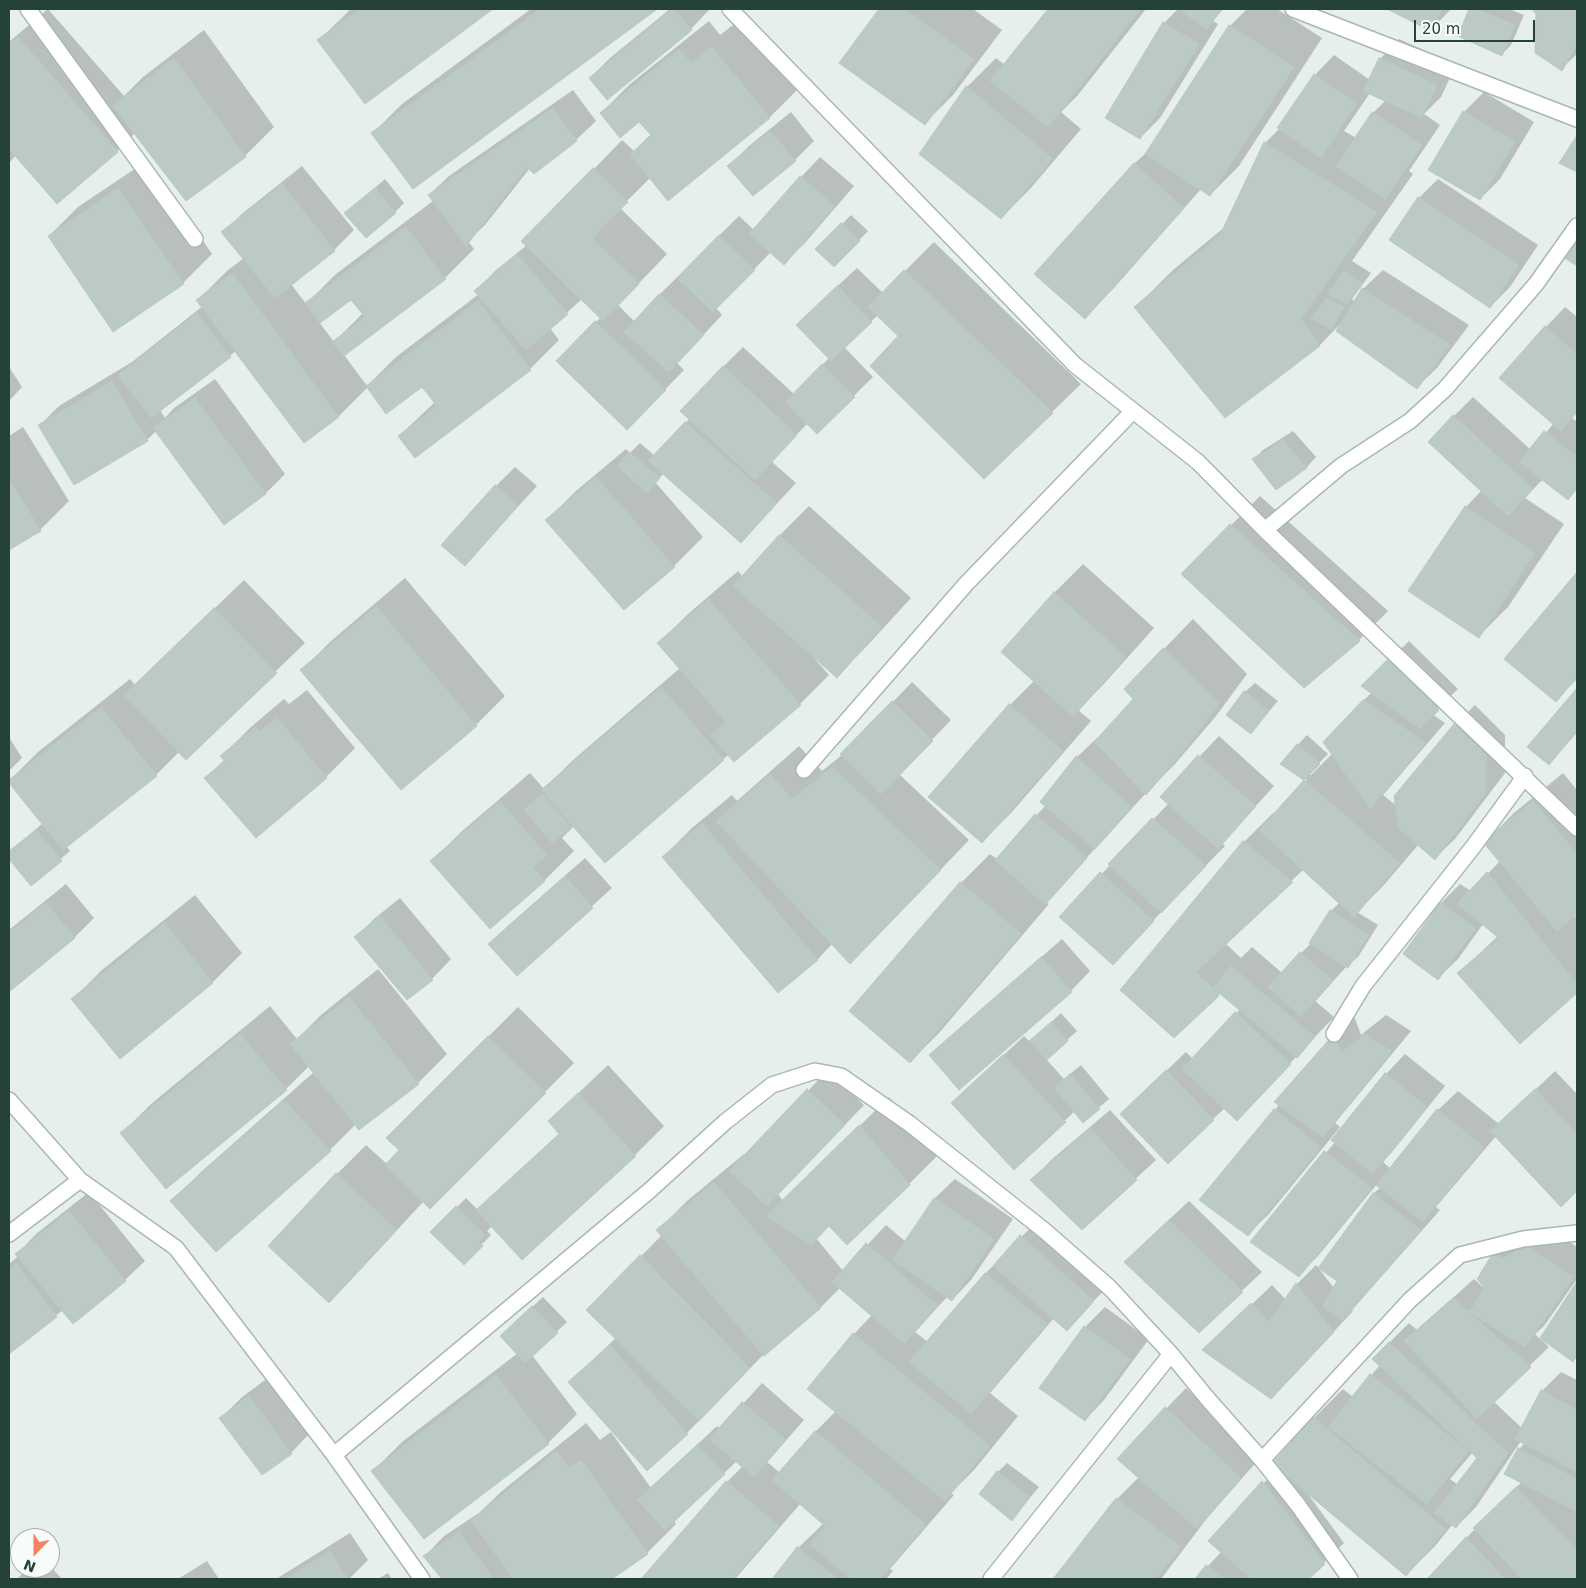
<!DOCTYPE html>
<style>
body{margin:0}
#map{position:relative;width:1586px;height:1588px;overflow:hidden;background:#e6efeb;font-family:"DejaVu Sans",sans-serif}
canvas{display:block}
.frame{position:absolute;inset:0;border:10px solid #24423a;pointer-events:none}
.north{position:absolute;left:10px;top:1528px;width:50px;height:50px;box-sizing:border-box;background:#f7fbf9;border:1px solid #a3b1ad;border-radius:50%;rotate:202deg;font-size:14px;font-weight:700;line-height:20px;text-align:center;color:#24423a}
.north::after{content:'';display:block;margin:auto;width:18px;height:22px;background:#f4845f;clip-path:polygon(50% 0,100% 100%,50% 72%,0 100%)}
.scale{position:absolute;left:1414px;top:20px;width:121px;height:22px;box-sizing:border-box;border:2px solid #24423a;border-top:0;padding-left:6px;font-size:15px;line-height:18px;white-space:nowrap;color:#24423a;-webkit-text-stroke:4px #f7fbf9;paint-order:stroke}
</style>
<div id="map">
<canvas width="1586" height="1588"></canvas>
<div class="frame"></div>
<div class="north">N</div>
<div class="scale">20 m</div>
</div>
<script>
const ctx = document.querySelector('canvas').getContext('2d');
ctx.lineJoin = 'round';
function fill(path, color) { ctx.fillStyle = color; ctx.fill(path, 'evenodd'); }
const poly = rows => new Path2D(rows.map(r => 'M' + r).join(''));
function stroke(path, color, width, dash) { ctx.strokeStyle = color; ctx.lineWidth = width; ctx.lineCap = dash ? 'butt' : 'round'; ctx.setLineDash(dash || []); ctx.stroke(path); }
fill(poly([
 [48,9,124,96,143,77,204,30,274,127,245,156,135,133,117,151,16,155,9,163,9,42],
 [351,9,491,9,366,102,319,40],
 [531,9,656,9,413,187,373,133,402,104],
 [670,9,710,9,691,29,590,78,610,58],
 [881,9,973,9,1002,30,953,95,924,124,841,62],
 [1050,9,1146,9,1077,96,1061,112,1081,129,1030,189,1001,218,921,153,967,87,996,58,1005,65],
 [1178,9,1223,9,1213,21,1218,24,1160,118,1140,138,1107,117,1164,23],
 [1247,9,1277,9,1322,38,1239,166,1210,195,1201,189,1114,288,1085,317,1134,164,1149,150,1230,26],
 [1390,9,1451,9,1431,30],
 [1471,9,1509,9,1524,15,1511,45,1502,54,1459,36],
 [1533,9,1577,9,1577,54,1561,69,1538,13],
 [741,19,799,88,770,117,669,199,651,177,620,208,667,254,618,305,635,322,660,294,739,216,754,230,801,177,820,157,854,186,804,244,784,263,771,252,716,308,722,315,677,363,684,370,646,409,557,361,601,317,582,299,550,328,559,340,530,369,399,436,435,402,423,385,368,387,339,416,304,441,236,351,160,410,165,418,174,408,215,379,285,474,265,494,157,430,147,440,40,425,59,406,132,362,203,306,198,300,227,271,244,258,223,232,243,213,302,166,354,230,334,250,291,284,306,304,336,274,433,201,429,195,449,176,573,90,596,121,576,140,530,168,485,225,468,241,474,249,445,278,344,355,367,386,396,357,479,294,476,291,495,271,527,245,594,169,622,140,634,151,651,134,640,120,601,113,630,84,709,21,720,35],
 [351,298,363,313,334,342,319,322],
 [1399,39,1456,65,1441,97,1424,114,1440,125,1409,171,1413,174,1352,261,1371,273,1352,299,1355,303,1363,289,1383,270,1469,325,1437,368,1417,387,1342,322,1320,345,1226,416,1136,307,1173,270,1226,226,1265,143,1280,128,1315,75,1334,55,1370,80,1380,59],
 [1370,93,1386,100,1373,113,1356,138,1344,131],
 [1484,92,1534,122,1500,179,1480,199,1464,112],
 [791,112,814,141,795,160,729,166,749,146],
 [148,160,212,254,183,283,49,236,78,207],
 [385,179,404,203,395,212,346,213],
 [1438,179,1538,245,1510,287,1490,307,1419,198],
 [851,215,868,231,834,266,817,249],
 [934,242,1081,384,1052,412,900,336,878,315,844,347,873,377,817,432,808,423,771,461,796,483,741,542,664,473,655,482,703,537,674,566,624,608,547,520,576,491,626,449,630,453,640,443,655,456,690,418,723,367,743,347,794,394,829,358,817,305,857,268,883,293],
 [1565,307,1577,317,1577,413,1572,418,1577,422,1577,489,1568,498,1543,479,1525,498,1564,524,1508,607,1479,636,1466,507,1482,490,1454,416,1473,397,1531,450,1554,423,1546,327],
 [9,367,22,387,9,401],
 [23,427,69,501,40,530,9,549,9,436],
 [1293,431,1316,457,1307,467,1276,488,1254,459,1263,450],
 [515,467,537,486,465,564,496,486],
 [1260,496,1388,611,1359,640,1304,686,1183,574],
 [809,506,911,598,866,647,837,676,815,657,814,658,829,675,800,704,723,759,574,826,562,838,574,851,545,880,490,928,432,861,461,832,530,773,544,789,572,761,680,668,659,643,688,614,738,571,743,577,780,535],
 [1083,564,1154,628,1102,686,1078,710,1091,721,1011,813,982,842,930,797,1010,705,1035,680,1054,593],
 [1577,574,1577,679,1555,701,1505,659],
 [405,578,505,696,476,725,302,670,331,641],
 [244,580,305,643,186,758,179,752,156,775,66,846,70,851,31,884,9,857,9,852,43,823,9,781,38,752,130,679,135,685],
 [1193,619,1247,674,1216,716,1175,764,1146,793,1046,902,1049,904,939,1033,910,1062,851,1011,961,883,990,854,997,859,1046,805,1077,757,1097,738,1098,739,1135,699,1125,689],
 [1409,641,1458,689,1432,714,1445,723,1383,795,1397,806,1395,796,1455,725,1475,705,1505,735,1505,773,1455,839,1435,858,1419,844,1383,886,1357,912,1378,925,1358,957,1347,966,1315,1001,1334,1017,1256,1099,1225,1108,1213,1119,1141,1095,1186,1052,1193,1059,1240,1009,1220,993,1174,1036,1122,990,1244,842,1273,813,1275,815,1307,779,1304,779,1281,763,1307,735,1328,754,1309,773,1311,775,1333,753,1363,701,1372,692,1363,686],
 [1304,869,1340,902,1331,911,1311,943,1282,973,1252,947,1241,958,1225,943],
 [912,682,951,720,899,774,969,840,879,934,832,944,818,959,778,991,663,857,692,828,732,795,737,801,799,746,822,771,842,755],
 [1255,683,1278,701,1251,732,1245,692],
 [307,690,355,748,326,777,206,778,225,759,222,756,251,727,284,699,289,704],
 [1577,690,1577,733,1549,763,1529,747],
 [1219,736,1274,786,1222,843,1225,846,1172,900,1132,944,1061,917,1168,804,1161,797],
 [9,737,22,758,9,771],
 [1563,773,1577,790,1577,913,1574,915,1577,919,1577,991,1520,1042,1459,973,1498,936,1483,924,1458,959,1438,978,1404,953,1441,903,1460,884,1471,891,1500,861,1485,842,1514,813],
 [585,858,612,888,517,974,490,944,509,925],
 [66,884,94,918,74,938,9,990,9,930],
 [195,895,242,953,213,982,120,1057,73,999,102,970],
 [400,898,451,959,432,979,356,937,375,918],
 [1062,939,1090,971,1071,991,959,1088,931,1055,951,1036],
 [378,969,447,1054,418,1083,356,1124,330,1150,172,1201,201,1172,314,1072,309,1066,286,1089,122,1133,151,1104,270,1006,297,1039,321,1015],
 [518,1007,574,1063,430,1207,424,1201,358,1272,337,1174,366,1145,387,1164,401,1150,388,1137],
 [1061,1013,1077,1031,1046,1059,1064,1079,1081,1065,1109,1099,1083,1121,1075,1111,1014,1168,973,1084,1024,1036,1030,1042],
 [1386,1015,1411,1031,1335,1123,1340,1127,1268,1215,1248,1234,1275,1110,1335,1035,1354,1016,1361,1035],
 [1405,1054,1445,1086,1392,1152,1383,1162,1391,1169,1438,1110,1458,1091,1499,1124,1555,1071,1577,1094,1577,1190,1561,1205,1496,1136,1436,1207,1440,1210,1352,1310,1353,1311,1291,1378,1224,1331,1272,1285,1286,1300,1297,1284,1316,1265,1334,1288,1339,1281,1320,1267,1374,1193,1381,1187,1377,1184,1318,1256,1298,1276,1252,1241,1335,1142,1386,1074],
 [608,1065,664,1126,635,1155,522,1258,492,1226,487,1231,491,1235,464,1263,432,1232,466,1198,478,1210,560,1133,549,1121],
 [828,1070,864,1105,778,1194,783,1201,889,1097,938,1155,909,1184,830,1224,816,1238,843,1271,886,1225,906,1242,935,1198,955,1179,1013,1219,971,1280,952,1300,947,1297,915,1332,928,1342,986,1273,1041,1217,1113,1281,1067,1329,1054,1318,990,1393,1018,1416,974,1470,951,1493,954,1495,890,1569,893,1571,886,1579,774,1579,798,1548,824,1523,801,1503,735,1579,643,1579,727,1482,743,1466,737,1461,674,1520,676,1524,647,1553,610,1579,443,1579,425,1556,444,1536,479,1513,502,1491,586,1423,600,1440,611,1432,651,1488,717,1426,720,1429,762,1383,804,1420,767,1462,780,1473,816,1431,836,1411,854,1334,872,1315,840,1288,821,1307,765,1355,764,1354,687,1433,647,1469,569,1382,616,1338,588,1310,662,1235,658,1230,687,1201,744,1154,745,1156],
 [1110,1110,1156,1160,1082,1228,1032,1180,1051,1160],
 [89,1192,145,1261,125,1280,73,1322,63,1310,9,1353,9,1264,19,1256,17,1254,36,1234],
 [1189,1201,1262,1272,1199,1331,1145,1242],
 [1547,1227,1577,1247,1577,1279,1544,1326,1535,1334,1541,1340,1577,1284,1577,1355,1573,1360,1543,1339,1542,1340,1549,1347,1493,1401,1522,1428,1542,1391,1561,1372,1577,1380,1577,1579,1429,1579,1494,1508,1522,1482,1519,1449,1525,1443,1521,1441,1476,1507,1456,1527,1453,1524,1435,1546,1406,1575,1305,1490,1344,1543,1307,1579,1196,1579,1222,1551,1210,1541,1278,1468,1274,1464,1314,1418,1343,1389,1353,1397,1380,1365,1374,1358,1409,1323,1417,1330,1474,1279,1486,1290,1494,1253],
 [1473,1452,1479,1458,1458,1485,1450,1479],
 [543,1297,567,1322,532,1355,577,1414,548,1443,373,1471,402,1442,518,1353,511,1327],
 [1105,1307,1149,1339,1104,1400,1085,1420,1041,1388,1085,1327],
 [269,1377,310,1433,291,1453,221,1418,241,1398],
 [1186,1388,1260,1458,1208,1517,1161,1579,1055,1579,1117,1499,1139,1477,1118,1459],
 [1007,1463,1039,1487,1012,1519,998,1472],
 [350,1533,368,1560,349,1579,276,1579],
 [207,1561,219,1579,178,1579],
 [50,1566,62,1579,17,1579,28,1568,50,1568],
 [388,1573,392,1579,378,1579]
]), '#0003');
const building = poly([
 [359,9,493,9,365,104,317,40,359,9],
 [540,9,655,9,656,10,413,189,371,133,540,9],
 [672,9,674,9,692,30,607,100,589,78,672,9],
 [879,9,905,9,974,59,925,125,839,63,879,9],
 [1048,9,1137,9,1139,11,1048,127,990,81,1048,9],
 [1178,9,1222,9,1207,29,1178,9],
 [1387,9,1442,9,1431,31,1387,9],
 [1469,9,1478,9,1515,25,1502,56,1458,36,1469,9],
 [1532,9,1577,9,1577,45,1562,71,1535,53,1536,14,1532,9],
 [1163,22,1199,44,1140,139,1105,118,1163,22],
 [1229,25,1294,67,1210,196,1145,154,1229,25],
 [18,37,118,152,57,204,9,149,9,45,18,37],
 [712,47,770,118,668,201,630,154,652,136,639,122,620,138,600,113,679,49,691,63,712,47],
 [174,58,246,157,186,201,113,106,174,58],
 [1379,58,1437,85,1422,118,1363,91,1379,58],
 [1314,74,1357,104,1321,158,1277,128,1314,74],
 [966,86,1053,159,1001,219,919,154,966,86],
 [553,108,577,141,534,174,527,167,466,246,428,195,553,108],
 [1463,111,1515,142,1480,200,1428,170,1463,111],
 [1372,112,1422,145,1385,199,1336,166,1372,112],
 [770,131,796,161,753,196,727,166,770,131],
 [1576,137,1577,138,1577,172,1559,163,1576,137],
 [1264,142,1377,212,1301,319,1320,346,1225,418,1134,307,1220,235,1264,142],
 [1134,163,1184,208,1085,319,1034,274,1134,163],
 [593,168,628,202,592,238,639,284,603,321,521,241,593,168],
 [800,176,835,206,784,265,749,234,800,176],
 [282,184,335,251,275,298,221,232,282,184],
 [118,188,184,284,113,332,48,236,118,188],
 [375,188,396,213,366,238,344,213,375,188],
 [1418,197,1519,265,1490,308,1389,240,1418,197],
 [841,223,860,241,834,267,815,249,841,223],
 [406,227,446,279,344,356,332,342,365,317,351,300,320,323,305,303,406,227],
 [719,235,755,270,713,312,677,278,719,235],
 [1577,240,1577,266,1565,258,1577,240],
 [517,254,568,314,526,350,474,291,517,254],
 [904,270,1053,413,984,479,870,366,898,336,868,307,904,270],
 [1343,271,1362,283,1347,304,1328,294,1343,271],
 [232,273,339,417,304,443,196,300,232,273],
 [837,286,872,322,831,361,796,325,837,286],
 [1362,288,1450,345,1417,389,1336,331,1362,288],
 [659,294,704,335,669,372,624,332,659,294],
 [1326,298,1344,307,1332,330,1311,318,1326,298],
 [478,301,531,370,415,458,398,436,437,406,422,387,386,414,366,386,478,301],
 [197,313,231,357,151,418,118,375,197,313],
 [595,321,666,390,627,430,556,361,595,321],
 [1545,326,1577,354,1577,412,1561,431,1499,378,1545,326],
 [822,364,855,397,817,434,785,402,822,364],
 [723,366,797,435,755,480,680,411,723,366],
 [112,381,148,441,74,485,38,425,112,381],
 [195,398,266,494,224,525,153,428,195,398],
 [1453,415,1533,489,1508,516,1428,442,1453,415],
 [685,422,777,503,741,543,648,461,685,422],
 [1544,431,1577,457,1577,488,1568,500,1519,462,1544,431],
 [1283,440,1307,468,1276,490,1252,459,1283,440],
 [629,452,660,478,647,493,617,466,629,452],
 [596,477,675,567,624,610,545,520,596,477],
 [9,479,41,531,9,550,9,479],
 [495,485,518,506,465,566,441,545,495,485],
 [1465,506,1535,553,1479,638,1408,591,1465,506],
 [1230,524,1360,641,1304,688,1181,574,1230,524],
 [779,535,882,627,837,678,733,586,779,535],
 [1577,572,1577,677,1556,702,1504,659,1577,572],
 [1054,592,1126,657,1073,717,1001,652,1054,592],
 [708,599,801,705,734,762,710,735,726,722,657,643,708,599],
 [376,606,477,726,401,790,300,670,376,606],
 [214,608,277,673,186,760,124,695,214,608],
 [1163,648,1219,704,1187,747,1146,795,1094,742,1133,699,1124,689,1163,648],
 [1388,659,1439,710,1420,729,1361,686,1388,659],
 [661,687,724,760,605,863,541,790,661,687],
 [1577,688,1577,731,1549,765,1527,747,1577,688],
 [1244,691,1269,711,1251,734,1226,715,1244,691],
 [1363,700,1426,743,1370,809,1323,742,1363,700],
 [892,701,933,741,881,794,840,754,892,701],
 [1009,704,1063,751,982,843,928,797,1009,704],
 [101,707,157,776,63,850,9,783,9,780,101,707],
 [277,718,327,778,256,838,204,778,225,761,220,756,255,727,259,732,277,718],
 [1454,724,1486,755,1486,793,1435,860,1398,828,1394,796,1454,724],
 [1297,744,1320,764,1304,780,1280,764,1297,744],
 [1198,755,1256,806,1218,849,1160,797,1198,755],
 [1076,756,1132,808,1095,849,1040,802,1076,756],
 [832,767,941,870,850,964,716,821,770,774,792,799,832,767],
 [1304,780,1400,863,1354,917,1259,830,1304,780],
 [542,794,571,827,552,843,524,810,542,794],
 [500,801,547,855,533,867,545,881,490,929,430,861,500,801],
 [1533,801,1577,853,1577,914,1557,931,1483,842,1533,801],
 [1035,814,1087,858,1045,905,995,860,1035,814],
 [1152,818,1206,866,1161,913,1108,864,1152,818],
 [702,823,818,960,778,993,662,857,702,823],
 [36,830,62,861,31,886,9,859,9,851,36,830],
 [1243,841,1293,882,1196,972,1213,988,1219,996,1174,1038,1120,990,1243,841],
 [1100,872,1154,921,1113,965,1059,917,1100,872],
 [1487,872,1577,984,1577,993,1520,1044,1457,973,1499,938,1457,904,1487,872],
 [565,876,593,908,517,976,488,944,565,876],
 [960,882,1021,934,910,1063,849,1011,960,882],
 [46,903,75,938,9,992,9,933,46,903],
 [1440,903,1476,928,1438,980,1403,954,1440,903],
 [1330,910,1369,935,1348,968,1309,943,1330,910],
 [380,916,433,980,407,1000,354,937,380,916],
 [165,923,213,983,120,1059,71,999,165,923],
 [1300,952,1333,981,1301,1017,1268,987,1300,952],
 [1041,957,1072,992,959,1090,929,1055,1041,957],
 [1231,966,1315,1037,1297,1058,1213,988,1231,966],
 [349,997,419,1084,359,1130,290,1044,349,997],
 [1235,1012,1291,1064,1237,1121,1182,1069,1235,1012],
 [1051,1022,1068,1041,1047,1060,1029,1041,1051,1022],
 [240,1034,287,1090,166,1189,120,1133,240,1034],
 [1334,1034,1341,1053,1365,1034,1392,1051,1323,1137,1274,1102,1334,1034],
 [488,1036,546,1093,430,1209,385,1165,399,1150,386,1138,488,1036],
 [1003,1055,1066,1122,1014,1170,951,1103,1003,1055],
 [1166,1070,1214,1120,1168,1164,1120,1114,1166,1070],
 [1385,1073,1427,1107,1373,1174,1331,1140,1385,1073],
 [1070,1074,1100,1109,1083,1123,1054,1088,1070,1074],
 [807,1089,845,1125,767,1206,729,1171,807,1089],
 [1535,1089,1577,1134,1577,1191,1561,1207,1490,1131,1535,1089],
 [578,1093,636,1156,522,1260,476,1210,559,1134,548,1121,578,1093],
 [284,1100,331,1151,216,1252,170,1201,284,1100],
 [1274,1109,1321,1147,1248,1236,1199,1200,1274,1109],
 [1437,1109,1484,1147,1423,1222,1376,1185,1437,1109],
 [859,1125,910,1185,847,1245,829,1226,811,1245,766,1216,859,1125],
 [1090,1128,1137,1180,1082,1230,1030,1180,1090,1128],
 [1324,1151,1372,1188,1299,1277,1250,1242,1324,1151],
 [336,1173,397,1230,329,1303,268,1246,336,1173],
 [714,1182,821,1308,764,1356,656,1230,714,1182],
 [1373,1193,1421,1230,1342,1321,1322,1306,1337,1281,1318,1268,1373,1193],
 [934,1198,994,1239,952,1301,892,1260,934,1198],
 [456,1206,485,1235,479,1242,483,1246,464,1265,430,1232,456,1206],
 [69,1211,126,1281,73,1324,15,1254,69,1211],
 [1169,1220,1243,1292,1199,1333,1124,1262,1169,1220],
 [1020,1235,1094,1301,1067,1331,993,1266,1020,1235],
 [866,1243,938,1306,904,1344,832,1282,866,1243],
 [1526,1246,1574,1277,1525,1347,1470,1312,1484,1287,1477,1279,1493,1253,1501,1259,1526,1246],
 [640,1255,750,1368,699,1421,586,1310,640,1255],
 [16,1263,57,1317,9,1354,9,1269,16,1263],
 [985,1273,1047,1324,971,1414,909,1362,985,1273],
 [1296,1283,1334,1332,1271,1399,1202,1350,1251,1303,1269,1322,1296,1283],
 [1576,1283,1577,1355,1573,1362,1540,1338,1576,1283],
 [1453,1298,1531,1367,1477,1419,1404,1341,1453,1298],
 [532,1306,558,1333,525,1363,500,1336,532,1306],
 [1084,1326,1130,1359,1085,1421,1039,1388,1084,1326],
 [853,1333,990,1446,945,1501,807,1389,853,1333],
 [1389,1342,1508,1453,1456,1528,1434,1513,1477,1458,1372,1359,1389,1342],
 [610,1345,688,1434,647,1471,568,1382,610,1345],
 [1370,1374,1469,1451,1427,1504,1328,1427,1370,1374],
 [496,1375,549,1444,424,1539,371,1471,496,1375],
 [1541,1390,1577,1410,1577,1472,1515,1439,1541,1390],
 [249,1396,292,1454,262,1475,219,1418,249,1396],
 [742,1402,786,1440,754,1477,709,1439,742,1402],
 [1165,1407,1241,1478,1197,1529,1117,1459,1165,1407],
 [1313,1417,1446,1529,1406,1576,1272,1464,1313,1417],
 [815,1431,926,1525,880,1579,851,1579,809,1544,825,1526,772,1480,815,1431],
 [697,1445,725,1474,665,1530,637,1500,697,1445],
 [1518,1448,1577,1479,1577,1512,1504,1474,1518,1448],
 [556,1451,570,1468,581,1460,648,1554,612,1579,513,1579,471,1520,556,1451],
 [997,1471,1030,1497,1012,1521,979,1494,997,1471],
 [726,1481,779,1526,733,1579,641,1579,726,1481],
 [1262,1481,1325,1564,1309,1579,1251,1579,1208,1541,1262,1481],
 [1516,1487,1577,1549,1577,1579,1522,1579,1473,1528,1516,1487],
 [1116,1498,1181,1547,1156,1579,1053,1579,1116,1498],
 [459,1532,494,1579,442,1579,423,1556,459,1532],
 [1466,1537,1505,1579,1427,1579,1466,1537],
 [797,1547,838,1579,772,1579,797,1547],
 [330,1551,348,1579,286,1579,330,1551],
 [1206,1565,1225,1579,1195,1579,1206,1565]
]);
fill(building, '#bbcac4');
stroke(building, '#b8c9c2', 1);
const minor = poly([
 [28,9,195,239],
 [730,9,1075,365,1198,462,1265,530,1577,828],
 [1293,9,1577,119],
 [1265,530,1341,466,1410,421,1445,389,1536,284,1577,226],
 [804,770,966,584,1133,411],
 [1334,1034,1363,986,1473,847,1525,776],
 [9,1100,80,1180,176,1248,334,1455,422,1579],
 [9,1234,80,1180],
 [334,1455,649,1191,725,1122,772,1085,815,1071,841,1076,910,1124,1045,1231,1110,1288,1171,1354,1207,1398,1262,1460,1298,1505,1350,1579],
 [1262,1460,1410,1300,1460,1255,1523,1239,1577,1233],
 [991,1579,1171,1354]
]);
stroke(minor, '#a8b8b2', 18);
stroke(minor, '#fff', 15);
</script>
